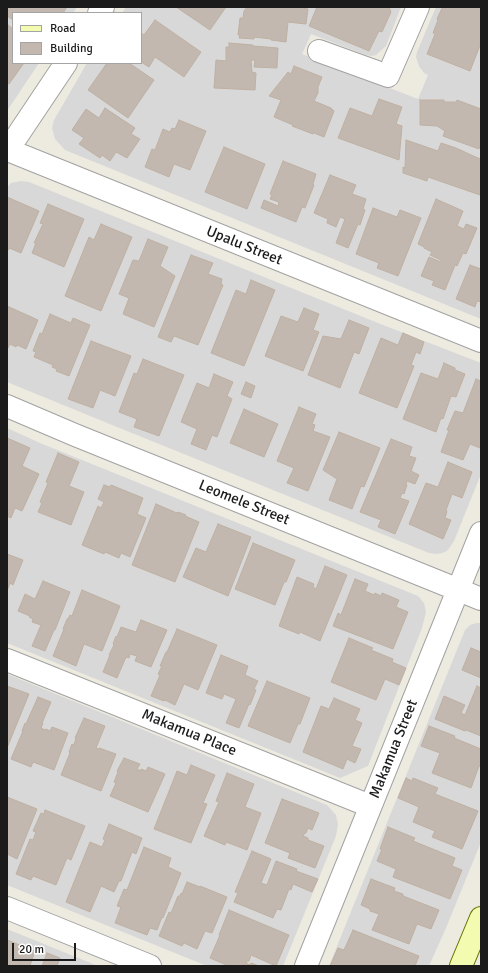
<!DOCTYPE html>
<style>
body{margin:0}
#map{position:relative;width:488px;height:973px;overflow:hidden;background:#edeae0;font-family:Signika,sans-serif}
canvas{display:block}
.frame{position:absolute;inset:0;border:8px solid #1b1b1b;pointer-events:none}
.legend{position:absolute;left:12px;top:12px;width:130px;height:52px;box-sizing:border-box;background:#fff;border:1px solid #a4a4a4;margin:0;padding:5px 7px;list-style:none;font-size:12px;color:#1b1b1b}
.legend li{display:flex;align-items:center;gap:8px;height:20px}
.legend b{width:20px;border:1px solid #a4a4a4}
.scale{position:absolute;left:12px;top:943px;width:64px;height:18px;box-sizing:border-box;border:2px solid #1b1b1b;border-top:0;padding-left:5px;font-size:12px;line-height:14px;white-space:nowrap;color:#1b1b1b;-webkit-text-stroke:3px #fff;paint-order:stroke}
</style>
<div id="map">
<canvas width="488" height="973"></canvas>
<div class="frame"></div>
<ul class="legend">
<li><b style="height:5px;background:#f3fbb0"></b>Road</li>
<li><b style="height:11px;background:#c2b8b0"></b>Building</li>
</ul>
<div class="scale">20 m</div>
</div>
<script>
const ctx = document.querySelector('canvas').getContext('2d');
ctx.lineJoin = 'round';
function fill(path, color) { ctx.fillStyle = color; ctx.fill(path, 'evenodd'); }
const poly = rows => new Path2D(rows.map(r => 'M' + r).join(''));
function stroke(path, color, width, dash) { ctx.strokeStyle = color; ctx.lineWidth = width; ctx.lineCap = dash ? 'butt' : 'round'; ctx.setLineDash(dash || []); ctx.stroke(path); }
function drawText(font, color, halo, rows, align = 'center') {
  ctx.font = font + ' Signika,sans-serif'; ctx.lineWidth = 3; ctx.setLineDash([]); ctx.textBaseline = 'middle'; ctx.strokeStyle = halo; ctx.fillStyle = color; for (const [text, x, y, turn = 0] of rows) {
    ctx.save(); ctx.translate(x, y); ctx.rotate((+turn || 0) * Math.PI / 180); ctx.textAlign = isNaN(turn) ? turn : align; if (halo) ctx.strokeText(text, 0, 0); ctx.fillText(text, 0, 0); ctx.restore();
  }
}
fill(poly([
 [7,7,77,7,73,13,13,13,13,63,39,63,7,111],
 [126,7,401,7,386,46,376,55,372,56,366,55,311,34,302,54,418,99,428,75,424,73,419,66,416,57,417,52,436,7,481,7,481,319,65,150,55,139,52,128,54,120,87,63,141,63,141,13,122,13],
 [21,181,29,182,378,323,481,363,481,474,454,541,450,547,447,551,442,553,437,554,429,553,112,425,7,382,7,187,11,183],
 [7,428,40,443,418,596,424,603,426,612,422,628,368,766,340,778,7,643],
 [477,623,481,623,481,842,446,928,429,966,329,966,465,630,470,625],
 [7,674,327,805,336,815,338,824,336,836,283,966,207,966,7,885],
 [7,929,98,966,7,966]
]), '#d9d8d8');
const building = poly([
 [7,7,67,7,63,13,13,13,13,20,7,16,7,7],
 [176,7,226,7,210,30,176,7],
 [247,7,302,7,302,8,308,9,306,24,288,22,286,42,271,40,271,39,254,37,254,39,239,38,240,35,238,35,240,18,243,18,244,11,247,7],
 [317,7,389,7,391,12,382,32,379,31,369,51,309,26,317,7],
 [444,7,481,7,481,43,470,71,427,54,435,34,433,33,438,20,437,19,442,8,443,8,444,7],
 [155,20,201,52,184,77,155,57,149,67,141,62,141,33,144,35,155,20],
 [7,24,13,29,13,63,24,63,9,84,7,83,7,24],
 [229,43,253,45,253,46,278,48,277,68,254,67,255,60,251,60,252,72,256,73,255,90,214,88,216,60,226,61,226,47,229,47,229,43],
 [107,63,129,63,154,80,128,118,88,90,107,63],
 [294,66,322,77,318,87,318,93,314,101,331,108,334,111,324,137,314,133,313,134,292,126,293,125,274,117,281,100,269,96,288,72,291,74,294,66],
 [379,99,402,107,396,124,402,126,399,160,338,138,350,108,372,116,379,99],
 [420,100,444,100,444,102,456,102,457,100,481,109,481,144,479,149,443,136,445,131,437,126,420,125,420,100],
 [105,108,135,128,131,134,140,139,127,158,116,152,110,161,102,155,100,158,79,144,84,138,72,130,86,109,99,118,105,108],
 [179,120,206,131,190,170,174,164,169,177,145,167,152,149,155,150,163,129,170,132,172,128,175,129,179,120],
 [406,140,438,151,441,143,456,148,480,159,481,155,481,192,480,195,428,177,427,181,403,173,403,167,405,168,406,140],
 [224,147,265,164,247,209,205,192,224,147],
 [283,161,316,174,313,184,314,185,305,208,302,207,296,222,261,208,264,200,278,206,279,202,270,199,272,195,270,194,283,161],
 [330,175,356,185,352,194,366,199,363,209,365,210,360,225,358,224,348,248,336,243,345,219,340,217,336,227,327,223,328,219,314,213,330,175],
 [7,197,39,211,21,253,9,248,7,252,7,197],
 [436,199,463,211,457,226,464,229,466,224,477,228,466,254,463,253,457,266,455,265,445,290,432,285,434,281,421,276,429,257,441,262,441,260,430,255,432,252,424,248,424,247,418,244,436,199],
 [48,204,84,219,64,267,32,253,36,243,34,243,43,224,40,223,48,204],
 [373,208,397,217,400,210,421,218,398,276,377,268,379,263,356,254,373,208],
 [101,224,132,237,101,311,65,296,89,237,94,240,101,224],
 [148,239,168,247,160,266,175,276,154,327,123,314,129,298,119,294,133,260,139,261,148,239],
 [191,255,213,263,208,274,222,279,221,284,223,285,198,345,174,336,171,342,158,337,191,255],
 [470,265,481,269,481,302,477,301,475,307,456,299,470,265],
 [251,280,275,290,244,366,211,353,236,290,246,294,251,280],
 [7,306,38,320,26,349,17,345,16,347,10,344,8,348,7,347,7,306],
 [304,308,319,314,313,330,319,332,303,371,265,356,281,316,298,322,304,308],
 [50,314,71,323,73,318,90,325,69,376,56,371,57,369,52,367,53,365,34,357,36,352,33,351,40,333,42,334,50,314],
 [349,320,369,328,359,354,354,352,340,388,308,375,323,336,341,339,349,320],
 [403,333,424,342,420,354,416,352,411,365,414,366,397,408,359,393,381,338,398,345,403,333],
 [91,341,131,356,115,396,100,390,93,408,68,399,91,341],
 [143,359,184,375,159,436,134,427,137,419,119,412,134,373,137,374,143,359],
 [444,363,455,368,455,370,465,374,456,397,451,396,443,419,441,418,436,432,403,419,421,373,438,379,444,363],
 [214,374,233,382,227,396,232,399,217,437,212,435,206,450,191,444,197,429,181,422,197,383,209,388,214,374],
 [476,379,481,381,481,447,480,448,470,444,463,460,441,452,449,430,447,430,455,411,463,413,476,379],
 [246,382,255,386,251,398,241,394,246,382],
 [299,407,316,414,312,424,315,425,313,431,330,437,308,491,287,483,294,468,277,461,299,407],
 [244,409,278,424,264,457,230,443,244,409],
 [339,432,380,448,364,487,361,486,352,509,329,500,337,479,323,470,339,432],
 [7,438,30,448,22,466,39,474,22,511,15,508,11,518,7,516,7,438],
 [391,439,412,447,409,456,416,458,411,471,419,475,415,484,407,481,406,484,407,485,404,494,402,493,400,498,409,501,395,534,378,527,381,520,360,512,391,439],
 [58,453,79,462,69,486,84,492,71,525,38,512,42,503,40,502,48,483,46,482,58,453],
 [448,462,472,472,462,498,452,494,446,510,447,511,445,518,451,520,443,539,409,524,426,483,438,487,448,462],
 [104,485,110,487,111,485,143,498,137,514,146,518,130,557,121,553,119,558,105,552,104,554,82,545,98,506,101,508,104,502,98,499,104,485],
 [156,504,177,513,178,512,186,515,185,516,199,522,175,582,132,565,156,504],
 [218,524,251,537,228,596,183,577,196,548,206,552,218,524],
 [253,543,295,560,286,582,284,582,275,605,235,589,253,543],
 [7,554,23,560,13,585,10,583,7,591,7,554],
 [325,566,347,575,320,641,300,632,299,634,279,626,297,577,314,584,313,587,316,589,325,566],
 [355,579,368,584,365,591,374,595,375,593,381,596,382,593,399,600,396,607,408,612,393,649,333,626,338,613,341,615,355,579],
 [43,581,70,592,55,630,54,630,45,651,32,646,41,625,32,622,33,619,29,617,30,616,18,611,25,594,35,599,43,581],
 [82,590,120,606,102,651,84,644,76,666,53,656,64,629,63,629,67,619,68,619,70,615,72,616,82,590],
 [141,620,167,630,151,667,135,661,137,656,130,654,129,658,126,657,117,678,103,672,110,655,109,655,114,645,113,644,116,636,117,637,121,627,136,632,141,620],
 [177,629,217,645,198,690,184,684,175,705,165,700,164,701,151,696,160,675,158,674,162,666,160,666,166,652,167,652,177,629],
 [349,638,373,648,371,650,393,659,392,662,406,668,399,685,385,679,376,700,331,682,349,638],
 [471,648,481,652,481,678,462,670,471,648],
 [221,655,248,666,245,675,258,681,254,689,256,690,250,705,249,704,239,728,226,723,236,699,224,694,222,699,206,693,221,655],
 [267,681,310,698,300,724,298,724,290,743,248,726,267,681],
 [7,686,29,694,7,748,7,686],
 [477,686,481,688,481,736,466,730,465,731,435,719,444,696,465,705,461,713,465,715,477,686],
 [38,697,51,702,42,723,43,723,41,728,45,730,46,729,50,731,52,727,68,733,54,770,33,762,31,767,11,759,23,731,22,731,25,723,26,724,29,717,38,697],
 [334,698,360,709,355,720,362,723,352,746,361,749,355,763,347,759,343,769,303,752,321,706,329,709,334,698],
 [84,718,105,726,96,748,98,749,99,748,116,754,101,791,61,775,70,753,69,752,72,744,74,745,76,738,75,738,84,718],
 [429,726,455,736,454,738,481,749,481,767,479,766,471,788,432,773,440,753,421,746,429,726],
 [124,758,140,764,137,769,141,771,141,769,146,771,148,767,165,774,148,812,110,796,116,783,114,782,118,772,117,771,124,758],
 [191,765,215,775,203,803,207,804,191,843,154,829,177,771,187,775,191,765],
 [227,773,254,784,245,807,261,813,247,850,226,842,225,845,204,836,219,802,216,801,227,773],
 [406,778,412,781,413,778,438,788,435,794,478,811,462,849,432,837,435,831,413,822,419,807,398,798,406,778],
 [7,797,37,809,17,859,7,854,7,797],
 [282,799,319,813,312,830,308,828,306,833,305,833,303,836,308,838,308,840,324,846,315,868,288,858,290,853,265,843,282,799],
 [45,810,85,826,71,860,67,858,56,885,33,876,31,880,16,874,30,839,33,840,36,832,33,831,41,813,44,814,45,810],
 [109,824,142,838,136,854,132,852,121,881,119,881,114,892,101,886,90,912,66,902,90,842,102,847,105,840,103,839,109,824],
 [388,827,415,838,413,841,455,858,452,866,462,870,450,899,393,877,396,869,377,861,382,849,380,849,388,827],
 [144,847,171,858,168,867,181,873,163,918,162,917,157,930,150,928,147,935,115,923,121,907,117,906,124,889,127,890,144,847],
 [252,851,271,859,261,883,267,885,276,861,297,869,296,871,318,879,312,892,293,884,291,890,289,889,281,910,277,909,273,918,234,902,238,893,235,892,252,851],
 [371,879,395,888,394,891,403,894,403,896,439,910,431,929,417,924,409,944,372,930,379,914,370,911,370,909,361,905,371,879],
 [187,882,200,887,200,886,227,897,212,933,205,931,197,949,184,943,182,946,159,936,169,912,171,913,178,896,180,896,181,893,182,894,187,882],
 [229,910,289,935,276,966,251,955,249,961,247,961,246,963,250,965,251,963,259,966,229,966,210,958,220,935,219,935,229,910],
 [353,930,419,956,415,966,330,966,338,948,344,950,353,930],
 [7,940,35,951,30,966,23,966,19,964,18,966,7,966,7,940],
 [47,953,60,958,57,966,42,966,47,953]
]);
fill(building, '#c2b8b0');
stroke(building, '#bfb1a2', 1);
const street = poly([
 [99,13,103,7],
 [319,51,388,76,418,7],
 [8,150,481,341],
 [7,151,66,63],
 [7,406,75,435,481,599],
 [7,660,370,806],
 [7,908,150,966],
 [306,966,481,533]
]);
const secondary = poly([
 [461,966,481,918]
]);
stroke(street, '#a2a2a2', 24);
stroke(secondary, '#617401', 24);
stroke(street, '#fff', 22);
stroke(secondary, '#f3fbb0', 22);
drawText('15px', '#1b1b1b', '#fff', [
 ["Upalu Street",244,246,22],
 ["Leomele Street",244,503,22],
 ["Makamua Place",189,733,22],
 ["Makamua Street",394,749,-68]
]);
</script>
